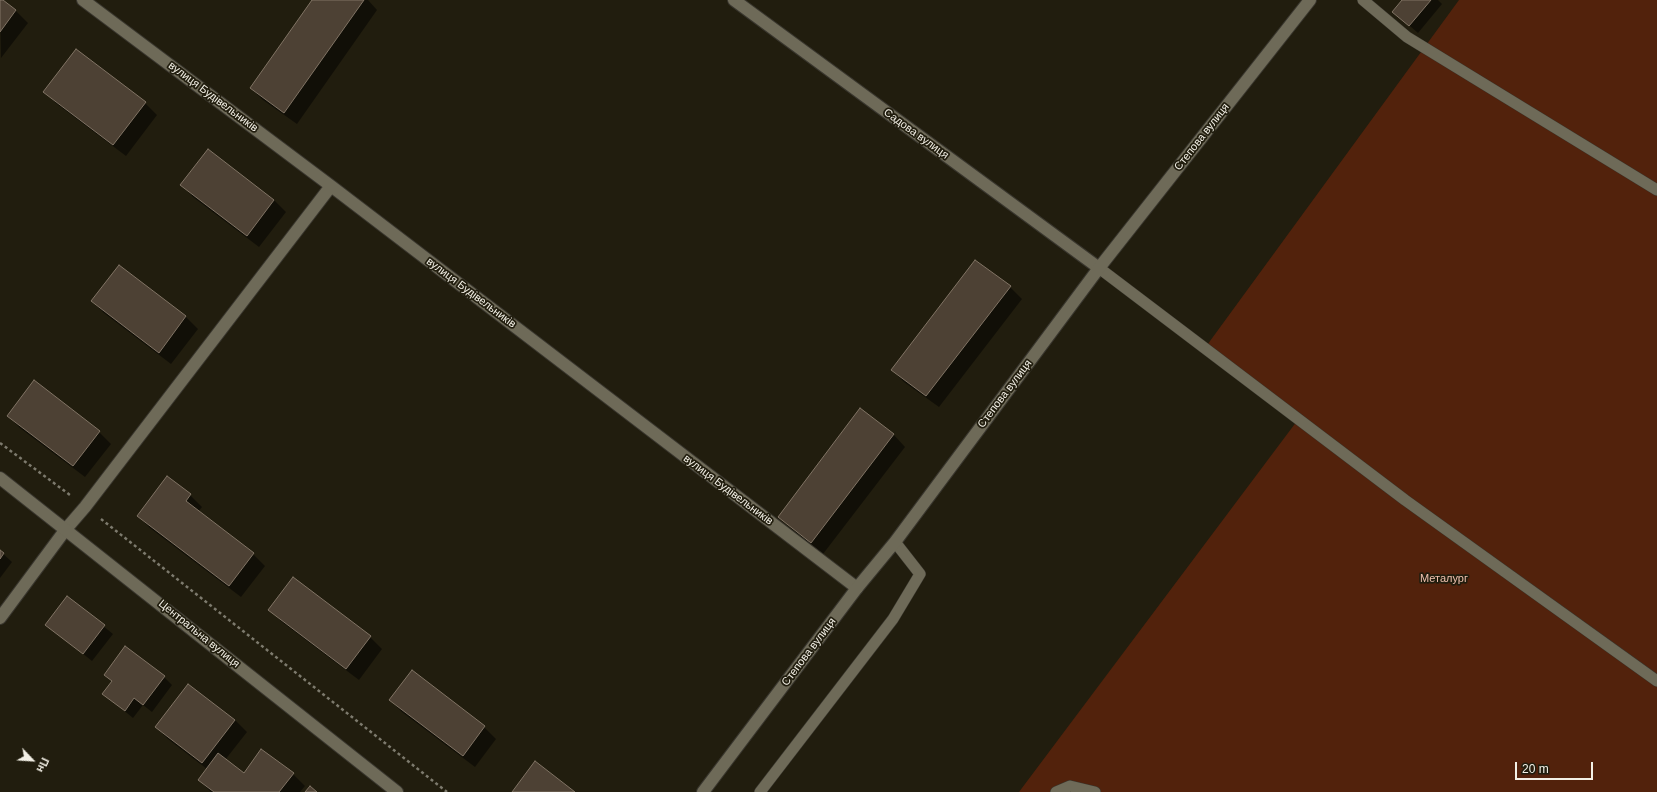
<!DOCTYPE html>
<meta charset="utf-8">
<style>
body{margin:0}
#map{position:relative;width:1657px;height:792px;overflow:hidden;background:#211d0e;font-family:Helvetica,sans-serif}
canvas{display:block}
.north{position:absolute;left:12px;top:740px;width:40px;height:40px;-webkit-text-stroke:3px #211d0e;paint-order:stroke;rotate:115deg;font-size:11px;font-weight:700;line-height:16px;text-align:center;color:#f3f0e6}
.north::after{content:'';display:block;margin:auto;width:14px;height:18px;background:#f3f0e6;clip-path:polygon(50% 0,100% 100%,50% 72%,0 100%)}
.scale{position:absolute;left:1515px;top:762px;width:78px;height:18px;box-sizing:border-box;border:2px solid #f3f0e6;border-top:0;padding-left:5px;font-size:12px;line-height:14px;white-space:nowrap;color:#f3f0e6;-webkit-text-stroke:3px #211d0e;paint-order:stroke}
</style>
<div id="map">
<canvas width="1657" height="792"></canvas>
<div class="north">Пн</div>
<div class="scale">20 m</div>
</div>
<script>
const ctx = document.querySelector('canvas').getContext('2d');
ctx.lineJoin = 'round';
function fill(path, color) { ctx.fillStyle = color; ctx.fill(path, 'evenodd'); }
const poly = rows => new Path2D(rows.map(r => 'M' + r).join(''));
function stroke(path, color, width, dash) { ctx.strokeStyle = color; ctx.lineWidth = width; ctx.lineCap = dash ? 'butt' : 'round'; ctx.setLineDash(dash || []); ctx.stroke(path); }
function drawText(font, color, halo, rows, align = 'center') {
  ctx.font = font + ' Helvetica,sans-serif'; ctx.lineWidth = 3.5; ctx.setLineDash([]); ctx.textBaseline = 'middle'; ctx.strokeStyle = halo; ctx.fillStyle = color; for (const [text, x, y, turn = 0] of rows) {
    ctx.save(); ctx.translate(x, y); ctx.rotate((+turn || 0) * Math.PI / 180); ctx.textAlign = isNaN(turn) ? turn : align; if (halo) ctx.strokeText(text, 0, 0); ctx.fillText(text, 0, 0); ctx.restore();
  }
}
fill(poly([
 [1459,0,1657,0,1657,792,1019,792,1300,417,1202,352]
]), '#52220c');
fill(poly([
 [0,0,16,11,28,23,1,58],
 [314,0,368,0,377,10,297,124,263,100,251,88],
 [1404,0,1438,0,1442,4,1418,33,1394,12],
 [45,92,145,103,157,115,126,156,57,104],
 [182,185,274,200,286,212,259,247,193,197],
 [119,266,186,317,198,329,171,364,104,313,92,301],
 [1010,287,1022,299,939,407,904,382,892,370],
 [860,409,894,435,905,447,823,554,792,529,780,517],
 [8,416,99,432,111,444,85,477,20,428],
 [167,477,190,495,202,507,198,512,253,554,265,566,241,597,150,528,138,516],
 [0,551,12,562,0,578],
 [293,578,370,637,382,649,359,680,282,622,270,610],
 [67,597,113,634,92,661,47,625],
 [412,672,484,727,496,739,475,767,402,712,390,700],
 [105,674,164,677,172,685,152,712,143,705,133,718,104,694,113,682],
 [235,720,247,732,225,760,244,774,293,774,305,786,300,792,211,792,199,780,207,769,168,739,156,727]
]), '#0007');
const building = poly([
 [0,0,3,0,16,10,0,32,0,0],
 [312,0,364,0,284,113,250,88,312,0],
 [1402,0,1431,0,1409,26,1392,12,1402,0],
 [76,49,146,102,113,145,43,92,76,49],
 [208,149,274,200,247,236,180,185,208,149],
 [975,260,1011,286,926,396,891,370,975,260],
 [119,265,186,316,159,353,91,301,119,265],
 [34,380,100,431,73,466,7,416,34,380],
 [860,408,894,434,811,543,778,517,860,408],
 [167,476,191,494,186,501,254,553,229,586,137,516,167,476],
 [0,550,4,553,0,559,0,550],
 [293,577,371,636,346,669,268,610,293,577],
 [67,596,105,625,83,654,45,625,67,596],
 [125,646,165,676,143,705,134,698,125,711,102,694,112,681,104,675,125,646],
 [412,670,485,726,463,756,389,700,412,670],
 [188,684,235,720,202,763,155,727,188,684],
 [261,749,294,773,279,792,214,792,198,780,218,753,244,773,261,749],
 [535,761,575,792,512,792,535,761],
 [310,786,317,792,305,792,310,786]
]);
fill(building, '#4d4134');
stroke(building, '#817465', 1);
const lane = poly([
 [1363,0,1407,37,1657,190],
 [1099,268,1405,500,1657,681],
 [760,792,893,619,920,574,895,542],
 [1056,792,1070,786,1095,792]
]);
const street = poly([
 [83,0,331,186,857,588],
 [734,0,1099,268],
 [0,618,66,529,85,507,331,186]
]);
const secondary = poly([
 [0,478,397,792],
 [703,792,857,588,895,542,1099,268,1310,0]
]);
stroke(lane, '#39362e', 12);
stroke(street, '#39362e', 14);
stroke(secondary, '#39362e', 14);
stroke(poly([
 [0,443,70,495],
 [101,519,447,792]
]), '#7d7a6d', 2.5, [3, 3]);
stroke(lane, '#6e6a58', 11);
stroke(street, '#6e6a58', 12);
stroke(secondary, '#6e6a58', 12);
drawText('11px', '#f3f0e6', '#211d0e', [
 ["вулиця Будівельників",213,97,37],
 ["Садова вулиця",916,134,36],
 ["Степова вулиця",1202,137,-52],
 ["вулиця Будівельників",471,293,37],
 ["Степова вулиця",1005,394,-53],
 ["вулиця Будівельників",728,490,37],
 ["Центральна вулиця",199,634,39],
 ["Степова вулиця",809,652,-53]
]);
drawText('11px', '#efc1ae', '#211d0e', [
 ["Металург",1444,579]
]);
</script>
